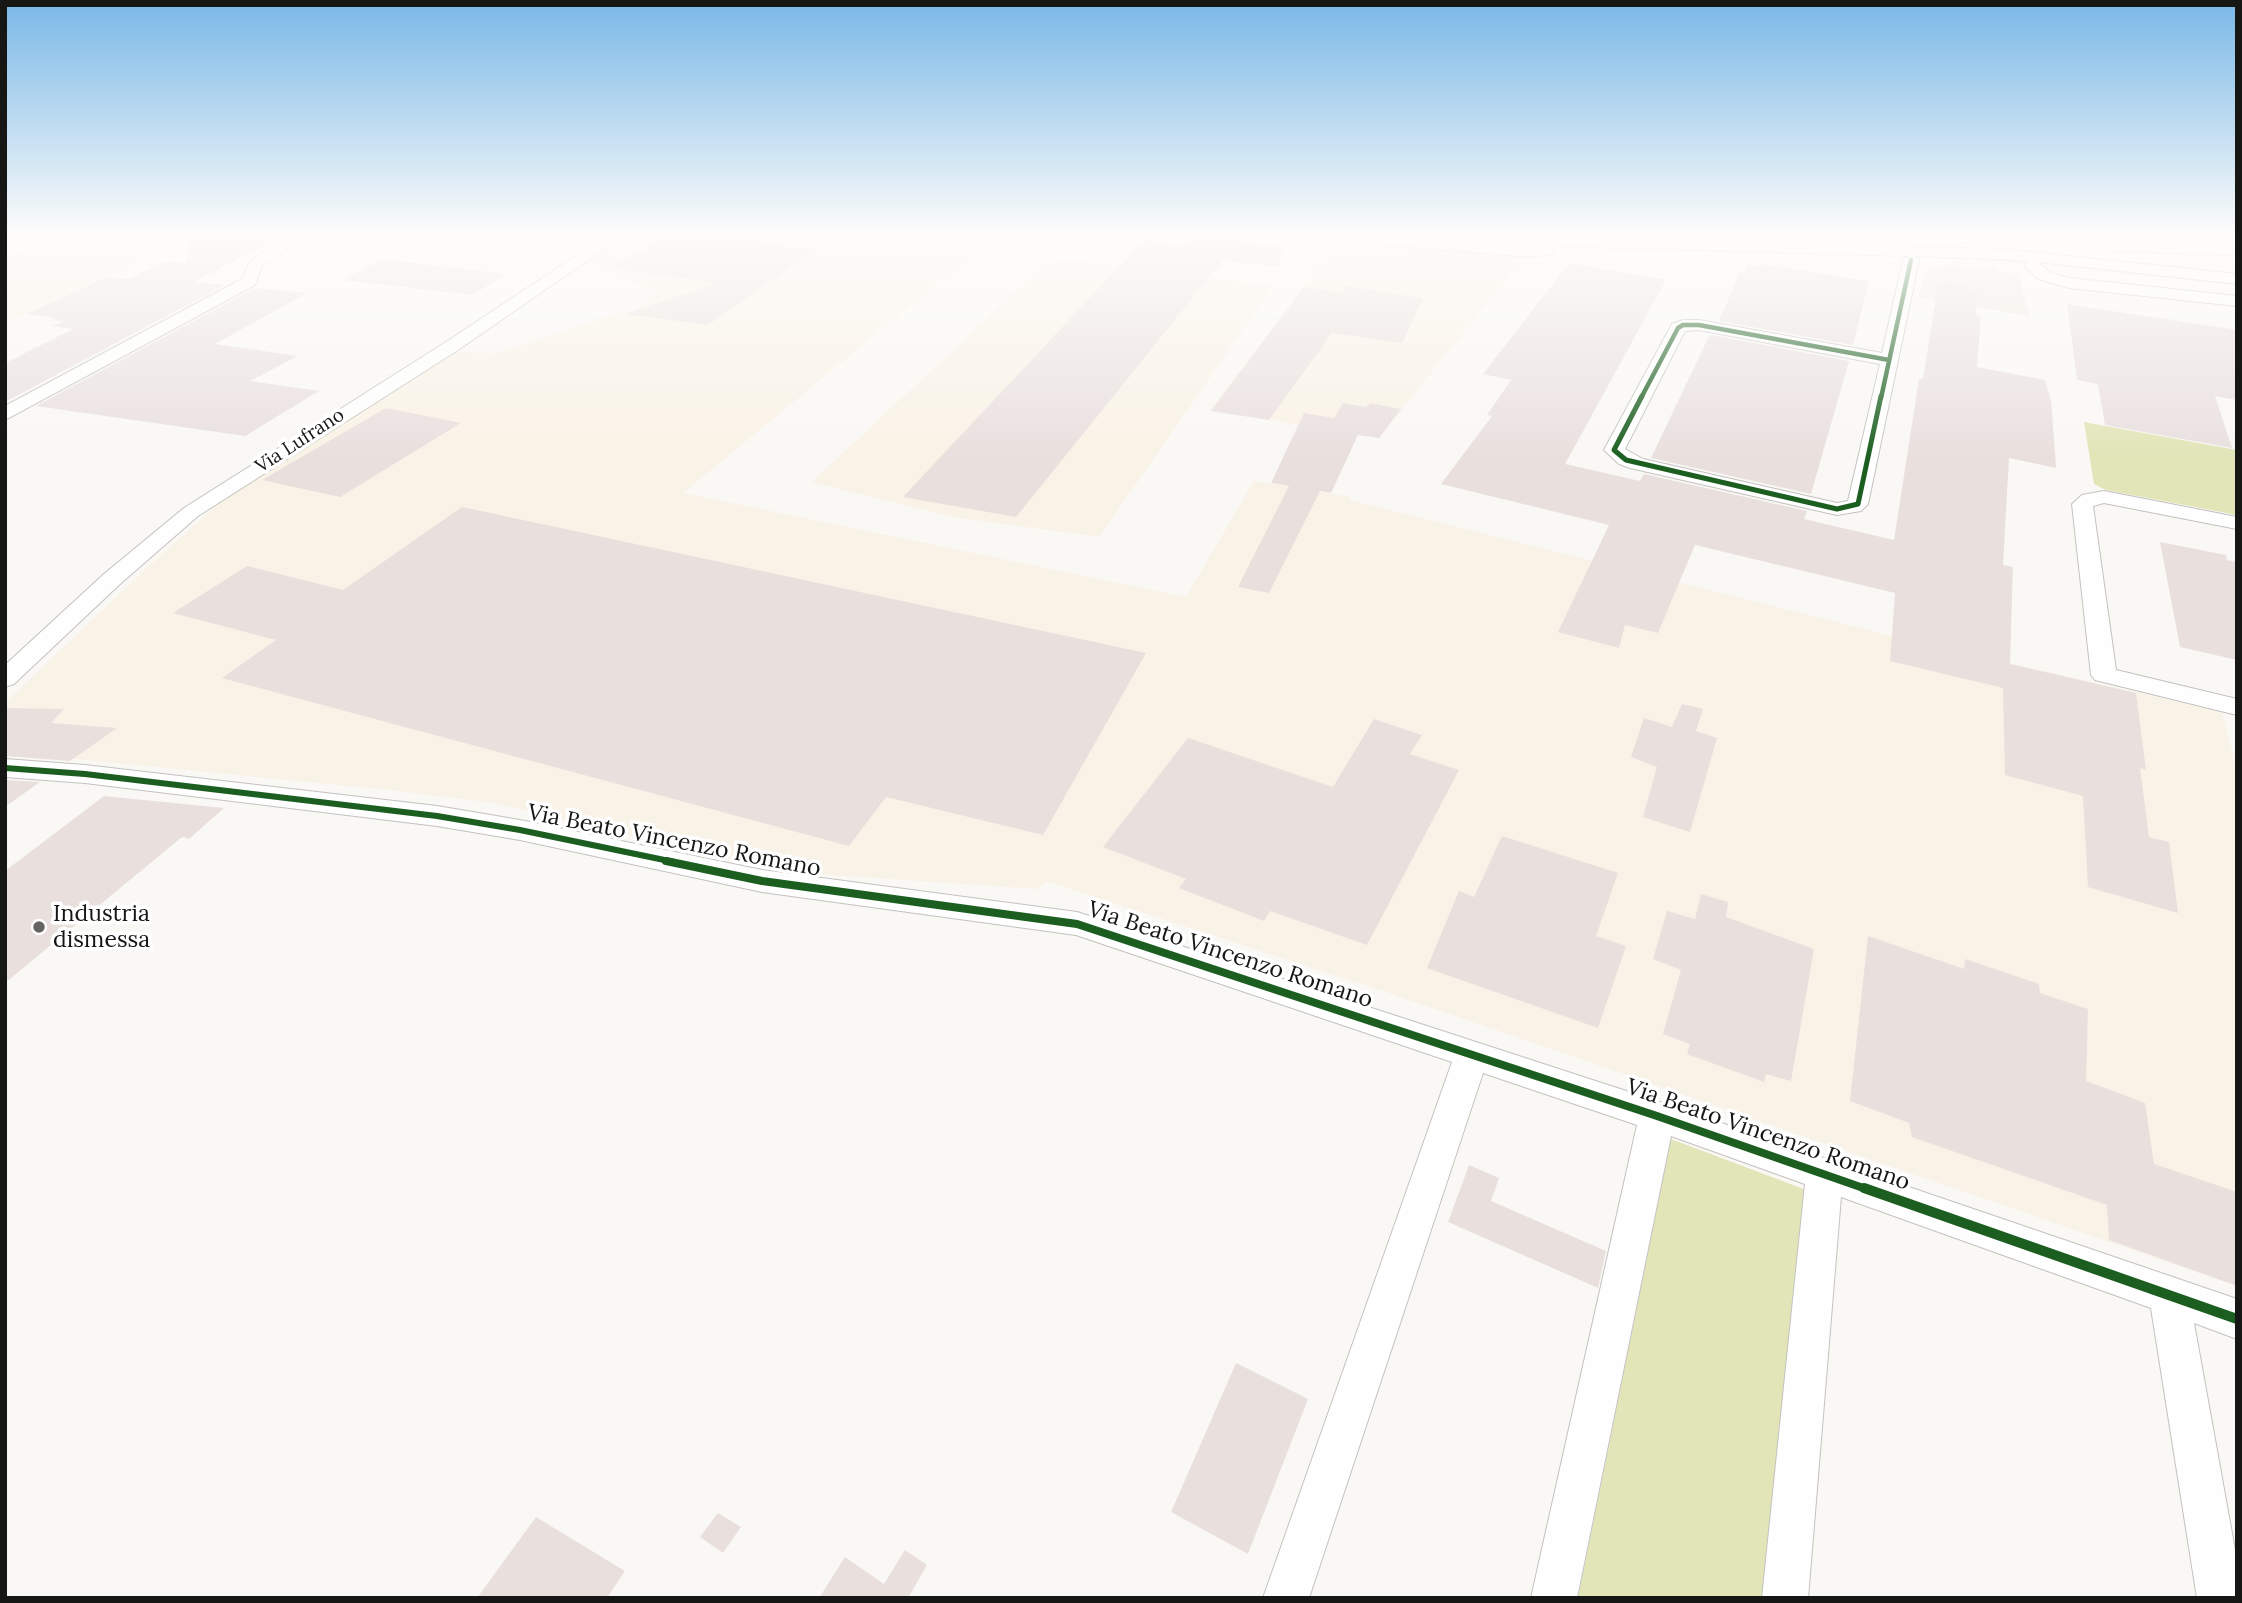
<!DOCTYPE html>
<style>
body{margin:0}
#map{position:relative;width:2242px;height:1603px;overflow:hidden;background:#faf8f5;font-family:Lora,serif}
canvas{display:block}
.frame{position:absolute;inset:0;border:7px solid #161614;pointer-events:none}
</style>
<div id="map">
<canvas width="2242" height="1603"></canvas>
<div class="frame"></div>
</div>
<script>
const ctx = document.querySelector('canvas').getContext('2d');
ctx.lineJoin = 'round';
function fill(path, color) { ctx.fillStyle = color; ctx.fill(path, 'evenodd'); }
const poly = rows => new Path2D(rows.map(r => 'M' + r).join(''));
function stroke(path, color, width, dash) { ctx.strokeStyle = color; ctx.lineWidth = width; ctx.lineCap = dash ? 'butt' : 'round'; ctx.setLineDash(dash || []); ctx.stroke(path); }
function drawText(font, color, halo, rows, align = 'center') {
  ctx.font = font + ' Lora,serif'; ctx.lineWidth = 7; ctx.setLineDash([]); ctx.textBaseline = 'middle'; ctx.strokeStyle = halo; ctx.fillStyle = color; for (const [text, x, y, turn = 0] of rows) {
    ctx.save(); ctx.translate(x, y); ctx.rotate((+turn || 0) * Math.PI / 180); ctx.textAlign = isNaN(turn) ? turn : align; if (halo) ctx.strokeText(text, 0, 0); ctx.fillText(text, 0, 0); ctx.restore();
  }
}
fill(poly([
 [1827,234,2204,234,2207,237,2205,245,2193,247],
 [1947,266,1995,268,1999,272,2018,273,2030,316,1918,297,1926,270]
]), '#ece9e0');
fill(poly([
 [65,234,197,234,5,323,5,258],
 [629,234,903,234,985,245,683,493,1186,597,1254,481,1351,497,1349,500,1892,636,2222,712,2237,772,2237,1286,1386,992,1046,881,1038,889,815,874,758,866,495,803,389,790,5,752,5,703,151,564,224,499,456,352,497,353,624,311,629,313,656,294,590,261],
 [1337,242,1519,254,1523,259,1379,438,1210,410],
 [1052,257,1274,286,1099,537,953,517,812,482]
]), '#f9f2e6');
fill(poly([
 [903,234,999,234,985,245],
 [2084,422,2237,450,2237,515,2106,490,2094,484],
 [1671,1139,1809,1191,1765,1598,1578,1598]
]), '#e2e5b8');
fill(poly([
 [188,234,288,234,193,282,225,285,5,402,5,363,73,329,52,326,64,321,53,320,57,318,26,314,106,277,128,279,167,261,187,263],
 [669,234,741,234,734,239,815,250,708,325,625,314,718,283,611,268],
 [1212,237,1282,247,1279,267,1223,260,1016,517,903,497,1144,240,1178,245,1195,238],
 [382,259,507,274,472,295,343,280],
 [1569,263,1666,280,1565,464,1640,481,1644,474,1807,511,1804,519,1894,540,1919,379,1923,379,1938,284,1945,285,1945,282,1969,286,1969,289,1978,290,1976,315,1981,316,1977,367,2045,380,2051,401,2055,452,2056,468,2009,458,2003,565,2013,567,2010,664,2136,693,2146,770,2140,768,2149,837,2169,842,2178,913,2088,887,2083,796,2005,775,2003,688,1890,661,1895,593,1695,545,1658,633,1625,625,1619,648,1558,632,1609,525,1441,484,1492,416,1487,415,1511,380,1483,374],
 [1747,264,1762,266,1763,264,1869,281,1853,345,1719,321,1740,272,1743,272],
 [1346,286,1423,298,1402,343,1332,333,1269,420,1211,411,1304,287,1342,292],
 [255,288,307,293,215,344,298,356,250,381,319,391,245,436,36,406],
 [2067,304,2237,330,2237,400,2215,396,2232,448,2105,425,2098,384,2077,380],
 [1712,335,1849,361,1811,494,1651,458,1708,338],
 [1343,403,1366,407,1370,403,1401,409,1379,438,1358,435,1331,493,1320,491,1269,593,1238,587,1289,486,1271,483,1304,413,1334,418],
 [386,408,461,423,340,497,262,480],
 [462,507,1146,653,1043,835,886,797,849,846,222,678,276,640,173,613,247,566,343,590],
 [2160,542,2226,555,2227,560,2237,562,2237,660,2180,647],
 [1682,704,1703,709,1696,731,1717,738,1690,832,1643,817,1657,767,1631,757,1644,718,1672,727],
 [5,708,64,709,51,723,117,728,70,761,5,756],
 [1374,719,1422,735,1410,754,1459,770,1367,945,1270,911,1264,921,1179,888,1186,879,1103,847,1188,738,1333,787],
 [5,780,40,782,5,807],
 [104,796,224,808,189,839,182,837,5,983,5,871],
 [1502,836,1618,873,1596,936,1626,946,1598,1028,1427,968,1459,891,1474,897],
 [1701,894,1728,902,1726,917,1814,949,1791,1081,1766,1074,1764,1082,1687,1054,1690,1044,1663,1034,1681,970,1653,959,1667,911,1695,919],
 [1868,936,1964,969,1965,959,2039,984,2040,993,2088,1009,2086,1081,2145,1103,2154,1164,2237,1192,2237,1286,2109,1240,2107,1205,1912,1137,1909,1123,1850,1101],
 [1469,1165,1499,1178,1491,1201,1606,1251,1598,1288,1448,1222],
 [1236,1363,1308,1399,1248,1554,1171,1512],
 [718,1513,741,1527,723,1553,700,1537],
 [536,1517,625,1571,607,1598,477,1598],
 [905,1550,927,1565,908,1598,819,1598,845,1557,884,1584]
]), '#e9e0de');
const minor = poly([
 [293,234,310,234,262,266,255,285,5,420,5,406,242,279,250,261,293,234],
 [609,234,626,234,458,350,198,516,120,584,14,684,5,687,5,665,104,574,184,508,446,342,609,234],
 [1301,234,1367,234,1508,245,1513,239,1531,237,2004,249,2237,274,2237,284,2038,262,2050,273,2070,278,2237,296,2237,306,2069,288,2038,279,2024,265,2029,261,1913,256,1919,260,1868,504,1861,511,1837,515,1630,468,1619,464,1604,450,1672,324,1683,320,1699,320,1882,353,1903,260,1909,256,1556,246,1552,254,1529,257,1308,238,1301,234],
 [1699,330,1880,364,1848,501,1837,503,1643,459,1625,449,1685,331,1699,330],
 [2114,244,2237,246,2237,255,2109,251,2107,248,2109,245,2114,244],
 [2104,491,2237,517,2237,529,2104,503,2093,506,2116,670,2237,699,2237,715,2095,680,2091,675,2072,504,2082,495,2104,491],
 [5,759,85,765,437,806,520,820,762,870,1077,912,1657,1101,2237,1299,2237,1339,2194,1323,2237,1561,2237,1598,2197,1598,2151,1308,1841,1197,1808,1598,1762,1598,1805,1184,1671,1136,1577,1598,1531,1598,1637,1125,1483,1073,1309,1598,1263,1598,1452,1062,1076,935,762,892,520,840,437,826,85,783,5,777,5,759]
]);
stroke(minor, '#c3c2bf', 2);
fill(minor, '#fefefe');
stroke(poly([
 [1641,398,1678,328,1683,325,1699,325,1889,360],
 [1881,398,1911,260]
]), '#1b5e20', 4.5);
stroke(poly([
 [1642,396,1614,450,1626,460,1837,509,1858,504,1881,396]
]), '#1b5e20', 5);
stroke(poly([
 [5,768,85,774,437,816,520,830,674,862]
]), '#1b5e20', 6);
stroke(poly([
 [666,861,762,881,1077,924,1657,1116,1869,1190]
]), '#1b5e20', 8);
stroke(poly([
 [1864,1188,2237,1319]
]), '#1b5e20', 10);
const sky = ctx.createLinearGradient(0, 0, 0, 458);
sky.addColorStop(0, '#79b8e7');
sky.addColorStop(0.51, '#fdfcfa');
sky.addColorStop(1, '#fdfcfa00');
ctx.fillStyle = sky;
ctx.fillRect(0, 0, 2242, 458);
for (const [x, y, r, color] of [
 [39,927,7,"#666563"]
]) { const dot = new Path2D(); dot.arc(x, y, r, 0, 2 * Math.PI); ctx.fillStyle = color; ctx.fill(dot); stroke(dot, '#fff', 2.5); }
drawText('19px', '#161614', '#fff', [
 ["Via Lufrano",300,441,-33]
]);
drawText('23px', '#161614', '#fff', [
 ["Via Beato Vincenzo Romano",674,841,11],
 ["Via Beato Vincenzo Romano",1230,955,18],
 ["Via Beato Vincenzo Romano",1768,1135,19]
]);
drawText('23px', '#161614', '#fff', [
 ["Industria",53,914],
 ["dismessa",53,940]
], 'left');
</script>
